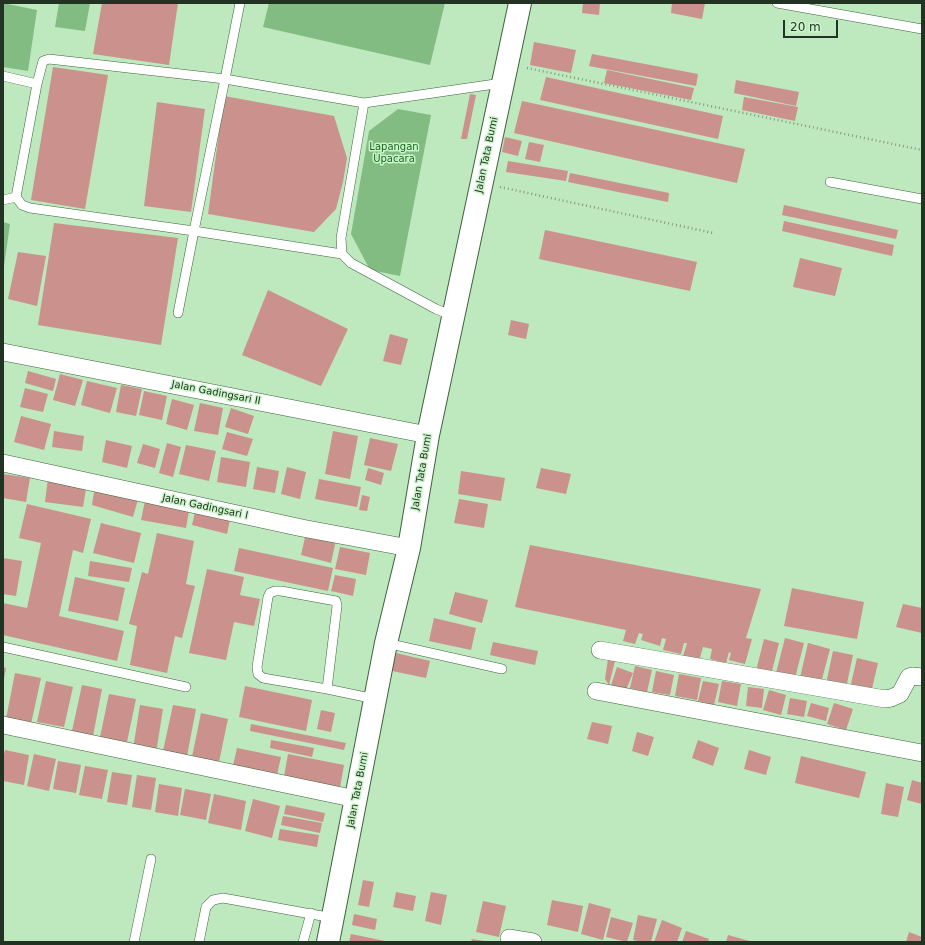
<!DOCTYPE html>
<style>
body{margin:0}
#map{position:relative;width:925px;height:945px;overflow:hidden;background:#bee8bd;font-family:"DejaVu Sans",sans-serif}
canvas{display:block}
.frame{position:absolute;inset:0;border:4px solid #233323;pointer-events:none}
.scale{position:absolute;left:783px;top:20px;width:55px;height:18px;box-sizing:border-box;border:2px solid #233323;border-top:0;padding-left:5px;font-size:12px;line-height:14px;white-space:nowrap;color:#233323;-webkit-text-stroke:3px #cbf5ca;paint-order:stroke}
</style>
<div id="map">
<canvas width="925" height="945"></canvas>
<div class="frame"></div>
<div class="scale">20 m</div>
</div>
<script>
const ctx = document.querySelector('canvas').getContext('2d');
ctx.lineJoin = 'round';
function fill(path, color) { ctx.fillStyle = color; ctx.fill(path, 'evenodd'); }
const poly = rows => new Path2D(rows.map(r => 'M' + r).join(''));
function stroke(path, color, width, dash) { ctx.strokeStyle = color; ctx.lineWidth = width; ctx.lineCap = dash ? 'butt' : 'round'; ctx.setLineDash(dash || []); ctx.stroke(path); }
function drawText(font, color, halo, rows, align = 'center') {
  ctx.font = font + ' "DejaVu Sans",sans-serif'; ctx.lineWidth = 3; ctx.setLineDash([]); ctx.textBaseline = 'middle'; ctx.strokeStyle = halo; ctx.fillStyle = color; for (const [text, x, y, turn = 0] of rows) {
    ctx.save(); ctx.translate(x, y); ctx.rotate((+turn || 0) * Math.PI / 180); ctx.textAlign = isNaN(turn) ? turn : align; if (halo) ctx.strokeText(text, 0, 0); ctx.fillText(text, 0, 0); ctx.restore();
  }
}
fill(poly([
 [3,3,37,10,28,71,3,67],
 [59,3,90,3,85,31,55,27],
 [269,3,445,3,430,65,263,27],
 [398,109,431,115,400,276,370,270,351,234,369,131],
 [3,222,10,224,3,273]
]), '#83bc82');
fill(poly([
 [102,3,178,3,169,65,93,54],
 [583,3,600,3,599,15,582,13],
 [672,3,705,3,702,19,671,13],
 [534,42,576,50,571,73,530,65],
 [592,54,698,74,696,86,589,66],
 [53,67,108,75,85,209,31,200],
 [607,70,694,88,691,100,604,83],
 [546,77,723,116,718,139,540,100],
 [736,80,799,92,796,106,734,93],
 [470,94,476,95,467,139,461,139],
 [224,96,334,116,347,158,343,182,336,209,314,232,208,214],
 [744,97,798,107,795,121,742,110],
 [522,101,745,149,737,183,514,133],
 [157,102,205,109,191,212,144,206],
 [505,137,522,141,518,156,502,152],
 [529,142,544,145,540,162,525,159],
 [508,161,568,171,566,181,506,172],
 [570,173,669,193,668,202,568,182],
 [784,205,898,230,896,239,782,215],
 [784,221,894,245,892,256,782,231],
 [54,223,178,238,161,345,38,325],
 [545,230,697,262,690,291,539,259],
 [18,252,46,256,37,306,8,299],
 [800,258,842,268,835,296,793,287],
 [268,290,348,329,321,386,242,355],
 [511,320,529,324,526,339,508,335],
 [390,334,408,339,401,365,383,361],
 [28,371,56,379,53,391,25,383],
 [60,374,83,380,75,406,53,400],
 [87,381,117,388,110,413,81,405],
 [121,385,142,389,136,416,116,412],
 [25,388,48,394,43,412,20,407],
 [144,391,167,396,162,420,139,415],
 [172,399,194,405,187,430,166,424],
 [200,403,223,408,218,435,194,431],
 [231,408,254,416,248,434,225,427],
 [21,416,51,424,44,450,14,442],
 [54,431,84,436,82,451,52,447],
 [333,431,358,436,350,479,325,474],
 [227,432,253,439,247,456,222,449],
 [370,438,398,444,391,471,364,465],
 [106,440,132,446,127,468,102,462],
 [167,443,181,447,173,477,159,473],
 [143,444,160,449,155,468,137,463],
 [186,445,216,451,209,481,179,474],
 [221,457,250,462,246,487,217,482],
 [257,467,279,471,275,493,253,489],
 [287,467,306,472,300,499,281,494],
 [368,468,384,473,381,485,365,480],
 [541,468,571,474,566,494,536,488],
 [461,471,505,478,501,501,458,494],
 [3,474,30,478,26,502,3,498],
 [48,478,87,483,83,507,45,502],
 [319,479,361,487,357,507,315,499],
 [95,486,139,496,133,517,92,505],
 [362,495,370,497,367,511,359,510],
 [146,496,190,505,186,528,141,520],
 [459,499,488,504,484,528,454,523],
 [27,504,91,519,83,553,73,550,59,616,124,631,117,661,3,635,3,603,27,608,41,543,19,538],
 [196,508,231,515,227,534,192,525],
 [101,523,141,533,134,563,93,553],
 [157,533,194,541,186,584,195,586,182,638,175,636,167,673,130,665,137,626,129,624,142,572,148,574],
 [306,533,336,540,331,563,301,555],
 [530,545,761,589,746,638,752,639,745,664,729,660,731,653,729,652,726,663,710,659,712,649,703,647,699,661,683,656,687,643,684,643,681,654,663,650,666,639,662,638,660,646,641,640,643,634,639,633,635,644,623,641,626,630,515,607],
 [340,547,370,553,366,575,335,569],
 [239,548,333,568,328,591,234,571],
 [3,558,22,561,16,596,3,594],
 [90,561,132,568,129,582,88,576],
 [207,569,244,577,240,595,260,599,254,626,234,622,226,660,189,653],
 [335,575,356,579,353,596,331,591],
 [75,577,125,588,118,621,68,611],
 [792,588,864,602,857,639,784,626],
 [455,592,488,600,482,623,449,614],
 [903,604,922,608,922,633,896,627],
 [434,618,476,628,471,650,429,641],
 [785,638,804,643,795,678,776,673],
 [764,639,779,643,771,675,756,671],
 [493,642,538,651,535,665,490,655],
 [808,643,830,649,821,683,800,678],
 [833,651,853,655,846,688,826,684],
 [396,653,430,661,426,678,392,671],
 [857,658,878,663,871,693,850,688],
 [608,659,615,661,609,685,605,679],
 [635,666,652,670,647,692,630,688],
 [3,667,6,668,4,679,3,679],
 [617,667,633,673,626,690,611,685],
 [656,671,674,675,670,695,652,692],
 [15,673,41,678,31,724,6,719],
 [679,674,701,678,697,700,675,696],
 [46,681,73,687,64,727,37,722],
 [703,681,719,684,714,705,698,701],
 [722,681,741,684,737,706,718,702],
 [82,685,102,689,93,736,72,731],
 [245,686,312,700,306,731,239,717],
 [748,687,764,689,762,708,746,706],
 [769,690,786,695,781,715,763,710],
 [109,694,136,699,127,742,100,737],
 [790,698,807,701,804,717,787,714],
 [811,703,829,708,826,721,807,716],
 [834,703,853,709,846,730,827,724],
 [140,705,163,709,156,753,133,749],
 [173,705,196,709,187,756,163,751],
 [321,710,335,713,331,732,317,729],
 [201,713,228,719,219,762,192,757],
 [592,722,612,726,608,744,587,739],
 [251,724,346,743,344,750,250,731],
 [637,732,654,737,648,756,632,751],
 [271,740,314,748,312,757,270,748],
 [698,740,719,748,713,766,692,758],
 [237,748,281,757,276,779,232,770],
 [5,750,29,755,24,785,3,781,3,758],
 [749,750,771,757,766,775,744,769],
 [34,754,56,759,49,791,27,786],
 [288,754,344,765,339,793,283,782],
 [801,756,866,772,859,798,795,783],
 [58,761,81,765,76,793,53,789],
 [85,766,108,770,102,799,79,795],
 [112,772,132,775,127,805,107,802],
 [137,775,156,778,151,810,132,807],
 [912,780,922,783,922,804,907,800],
 [886,783,904,787,898,817,881,814],
 [159,784,182,788,178,816,155,812],
 [185,789,211,794,206,820,180,815],
 [214,794,246,801,241,830,208,823],
 [253,799,280,806,272,838,245,831],
 [286,805,325,813,323,822,284,814],
 [283,816,322,823,320,833,281,825],
 [280,829,319,835,317,847,278,840],
 [363,880,374,882,369,907,358,905],
 [396,892,416,896,413,911,393,907],
 [431,892,447,895,441,925,425,921],
 [552,900,583,906,578,932,547,925],
 [483,901,506,906,499,937,476,932],
 [589,903,611,909,603,940,581,934],
 [354,914,377,919,375,930,352,925],
 [638,915,657,919,651,942,642,942,633,940],
 [611,917,633,923,627,942,606,937],
 [662,920,682,928,677,942,654,942],
 [686,931,709,939,708,942,682,942],
 [909,932,922,937,922,942,906,942],
 [351,934,385,941,385,942,349,942],
 [728,935,753,942,726,942],
 [472,939,484,941,484,942,471,942]
]), '#cb918c');
const service = poly([
 [777,3,922,29],
 [3,76,37,84],
 [830,182,922,199],
 [3,200,16,197],
 [342,254,194,231,225,79,364,103],
 [178,313,194,231,30,208,22,205,16,197,37,84,43,61,49,59,225,79,240,3],
 [453,316,436,309,351,263,342,254,341,238,364,103,502,83],
 [386,643,502,669],
 [3,647,186,687],
 [327,689,337,606,336,601,281,591,275,591,270,593,268,597,257,667,258,674,263,678,327,689,375,699],
 [134,942,151,859],
 [199,942,206,907,213,900,223,898,333,918],
 [303,942,311,913]
]);
const minor = poly([
 [3,352,428,435],
 [3,463,302,528,409,548],
 [600,650,885,699,891,698,900,694,909,677,912,676,922,677],
 [596,691,922,753],
 [3,725,356,799],
 [509,938,533,942]
]);
const tertiary = poly([
 [328,942,386,643,409,548,428,435,520,3]
]);
stroke(service, '#3e633e', 10);
stroke(minor, '#3e633e', 18);
stroke(tertiary, '#3e633e', 24);
stroke(poly([
 [527,68,922,150],
 [500,187,713,233]
]), '#7e9d7d', 2.5, [1, 3]);
stroke(service, '#fff', 9);
stroke(minor, '#fff', 17);
stroke(tertiary, '#fff', 22);
drawText('10px', '#14681c', '#cbf5ca', [
 ["Lapangan",394,147],
 ["Upacara",394,159]
]);
drawText('10px', '#233323', '#cbf5ca', [
 ["Jalan Tata Bumi",487,155,-78],
 ["Jalan Gadingsari II",216,393,11],
 ["Jalan Tata Bumi",422,472,-80],
 ["Jalan Gadingsari I",205,507,12],
 ["Jalan Tata Bumi",358,790,-79]
]);
</script>
